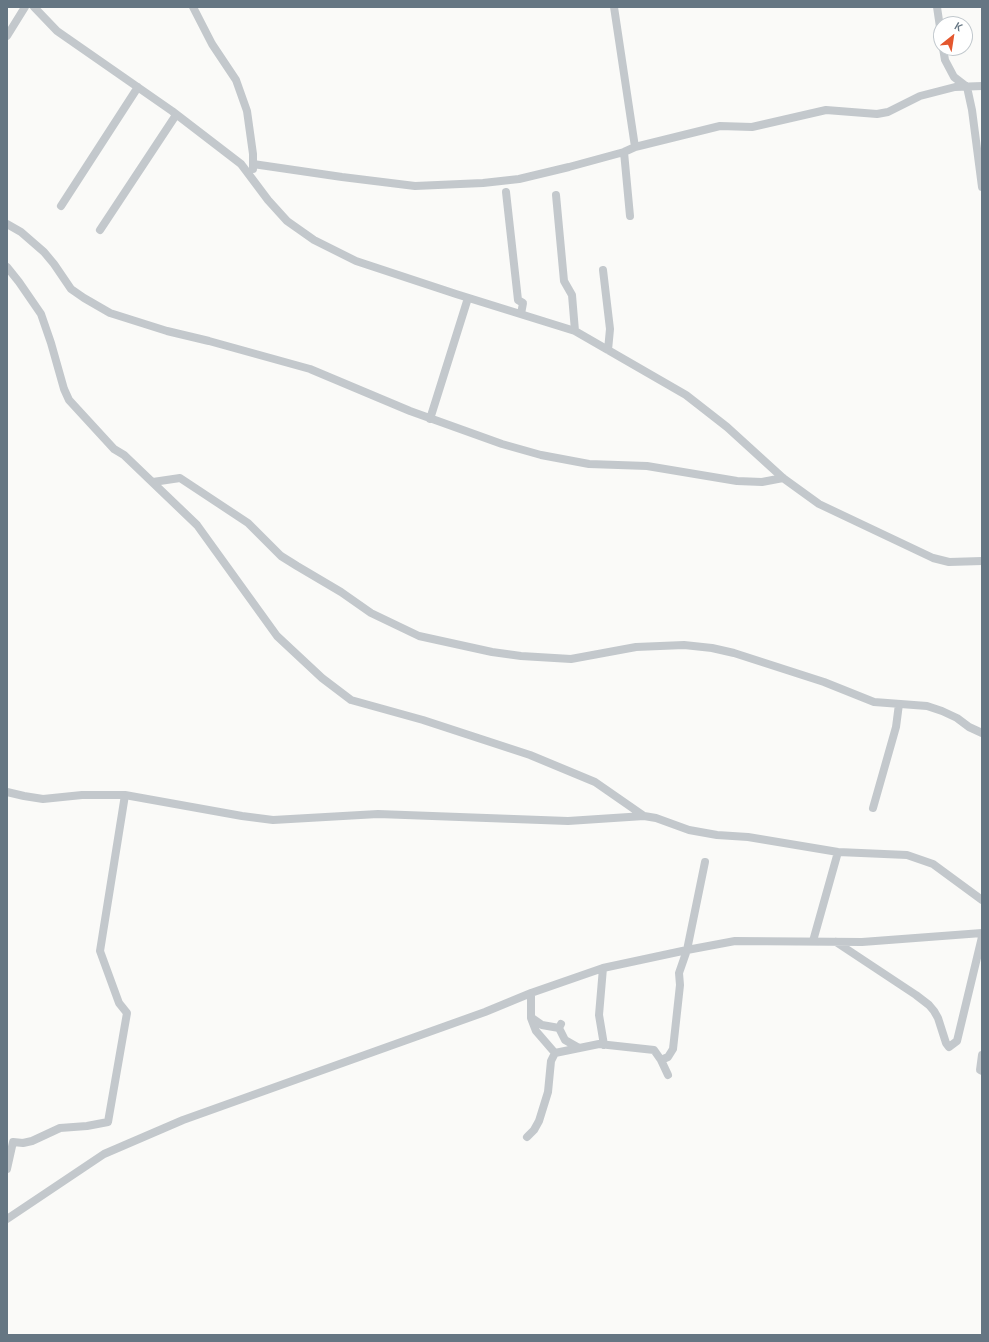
<!DOCTYPE html>
<style>
body{margin:0}
#map{position:relative;width:989px;height:1342px;overflow:hidden;background:#fafaf8;font-family:Cabin,sans-serif}
canvas{display:block}
.frame{position:absolute;inset:0;border:8px solid #657683;pointer-events:none}
.north{position:absolute;left:933px;top:16px;width:40px;height:40px;box-sizing:border-box;background:#fff;border:1px solid #c1c8cd;border-radius:50%;rotate:30deg;font-size:11px;font-weight:700;line-height:16px;text-align:center;color:#657683}
.north::after{content:'';display:block;margin:auto;width:14px;height:18px;background:#e4572e;clip-path:polygon(50% 0,100% 100%,50% 72%,0 100%)}
</style>
<div id="map">
<canvas width="989" height="1342"></canvas>
<div class="frame"></div>
<div class="north">K</div>
</div>
<script>
const ctx = document.querySelector('canvas').getContext('2d');
ctx.lineJoin = 'round';
const poly = rows => new Path2D(rows.map(r => 'M' + r).join(''));
function stroke(path, color, width, dash) { ctx.strokeStyle = color; ctx.lineWidth = width; ctx.lineCap = dash ? 'butt' : 'round'; ctx.setLineDash(dash || []); ctx.stroke(path); }
stroke(poly([
 [34,7,57,31,172,111,241,164,268,200,287,221,314,240,356,261,456,294,575,331,686,395,727,427,783,478,819,504,933,558,949,562,982,561],
 [193,7,212,44,236,80,247,111,253,154,253,169],
 [614,7,635,147],
 [937,7,941,34],
 [7,36,25,7],
 [943,48,945,60,954,77,967,87,972,110,982,187],
 [624,152,630,216],
 [253,164,342,177,415,186,483,183,519,179,569,167,624,152,635,147,720,126,752,127,826,110,877,114,888,112,920,96,955,87,982,86],
 [506,192,518,300,523,303,521,314],
 [556,195,564,281,572,295,575,331],
 [61,206,138,87],
 [7,224,21,232,44,252,54,264,71,289,84,298,110,313,167,331,209,341,310,369,410,411,502,444,541,455,589,464,647,466,737,481,762,482,783,478],
 [100,230,176,115],
 [7,267,19,282,41,314,51,343,64,389,69,400,114,449,124,455,197,525,277,636,322,678,351,700,423,720,530,755,595,782,644,816],
 [603,270,610,329,608,350],
 [430,419,468,298],
 [153,482,180,478,248,523,281,556,297,566,341,592,371,613,419,636,492,652,521,656,571,659,636,647,684,645,712,648,734,653,824,682,874,702,927,706,942,711,957,718,969,727,982,733],
 [7,792,24,796,43,799,82,795,125,795,242,816,273,820,378,814,568,821,644,816,656,818,689,830,717,835,748,837,838,852,907,855,933,864,982,900],
 [873,808,896,727,899,704],
 [813,941,838,852],
 [836,942,916,995,929,1005,934,1011,938,1018,946,1043,949,1047,957,1041,982,937],
 [603,968,599,1015,604,1045],
 [532,1018,542,1025,559,1028,561,1024],
 [559,1028,565,1040,579,1048],
 [555,1053,599,1044,654,1050,661,1060,668,1075],
 [982,1055,980,1070,982,1071],
 [661,1060,668,1057,673,1049,680,985,679,973,687,950,705,862],
 [527,1137,534,1130,539,1121,548,1092,551,1061,555,1053,536,1031,531,1018,531,993],
 [7,1169,13,1142,23,1143,32,1141,60,1128,87,1126,108,1122,127,1013,119,1003,100,951,125,795],
 [7,1219,104,1154,183,1120,485,1012,531,993,603,968,687,950,735,941,862,942,982,933]
]), '#c3c8cc', 8);
</script>
